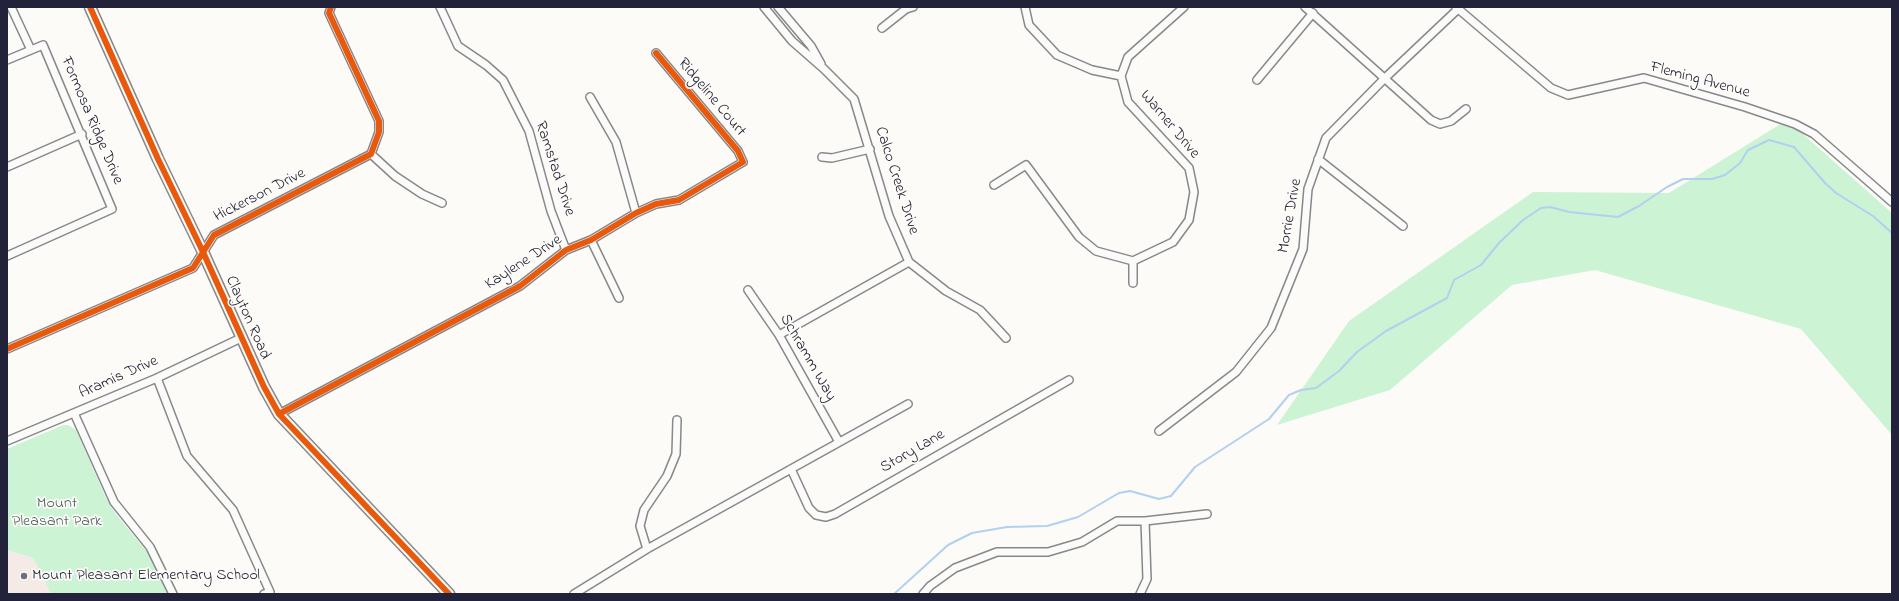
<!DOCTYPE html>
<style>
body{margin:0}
#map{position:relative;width:1899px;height:601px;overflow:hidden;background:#fcfbf8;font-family:"Indie Flower",sans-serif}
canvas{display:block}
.frame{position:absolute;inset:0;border:8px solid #22223b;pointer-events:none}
</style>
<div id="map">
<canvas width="1899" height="601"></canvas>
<div class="frame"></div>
</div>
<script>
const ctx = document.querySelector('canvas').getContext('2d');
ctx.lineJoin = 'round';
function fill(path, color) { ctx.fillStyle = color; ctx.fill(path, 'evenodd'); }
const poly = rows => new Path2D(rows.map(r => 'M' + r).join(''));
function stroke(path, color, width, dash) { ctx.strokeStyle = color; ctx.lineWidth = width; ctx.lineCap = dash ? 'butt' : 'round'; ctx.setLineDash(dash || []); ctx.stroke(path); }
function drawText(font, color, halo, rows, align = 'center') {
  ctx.font = font + ' "Indie Flower",sans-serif'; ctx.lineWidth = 3.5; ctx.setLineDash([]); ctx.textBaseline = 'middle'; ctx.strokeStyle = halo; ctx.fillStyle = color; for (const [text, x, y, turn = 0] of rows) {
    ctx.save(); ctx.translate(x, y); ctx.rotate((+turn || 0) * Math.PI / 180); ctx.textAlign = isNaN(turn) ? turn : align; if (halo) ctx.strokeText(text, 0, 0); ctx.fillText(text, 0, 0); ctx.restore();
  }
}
fill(poly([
 [7,550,33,558,51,594,7,594]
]), '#f5ebe6');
fill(poly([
 [1787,120,1892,213,1892,435,1801,329,1595,270,1512,285,1390,390,1277,425,1349,321,1533,192,1669,193],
 [63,425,68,425,76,430,106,498,116,514,147,552,159,573,168,594,51,594,33,558,7,550,7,449]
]), '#cdf3d5');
stroke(poly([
 [398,594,403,594],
 [894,594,948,545,972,533,1007,527,1047,526,1078,517,1119,493,1130,491,1159,499,1171,496,1195,467,1269,419,1289,395,1301,390,1316,388,1339,371,1357,352,1386,331,1447,298,1454,280,1481,265,1499,243,1523,220,1541,208,1550,207,1569,212,1618,217,1639,206,1667,187,1683,179,1712,179,1725,175,1740,163,1748,150,1769,140,1794,147,1825,183,1836,193,1873,216,1892,233]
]), '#b2d0ef', 2);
const street = poly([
 [11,7,31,50],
 [440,7,458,46,486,65,503,80,529,131,551,211,566,250],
 [764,7,792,41,824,69,854,99,889,216,909,262,946,291,980,310,1006,338],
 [778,7,811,46,821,64],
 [1025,7,1029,25,1057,55,1092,70,1121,76],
 [1305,7,1431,120,1440,124,1451,121,1466,109],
 [1456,7,1551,88,1568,95,1644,78,1745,107,1795,124,1814,134,1892,202],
 [882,28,906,9,913,7],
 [7,60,43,45,112,209,7,256],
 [1257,80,1313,13],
 [590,97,616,142,636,213],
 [371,154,395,176,422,194,442,203],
 [822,157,832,158,870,149],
 [1318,159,1403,226],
 [7,167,82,134],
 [994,185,1026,165,1079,237,1096,251,1133,261,1173,242,1189,220,1194,192,1189,168,1128,102,1121,76,1128,57,1184,7],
 [591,240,619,298],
 [1133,283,1133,261],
 [748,290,779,335,839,442],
 [779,335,909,262],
 [7,349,193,268,214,235,371,154,379,132,379,121,329,13,331,7],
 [157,378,187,456,233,510,270,592,264,594],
 [74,413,114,502,150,547,173,594],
 [279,414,520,286,566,250,591,240,636,213,656,204,679,200,743,162,738,151,656,53],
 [1159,431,1236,372,1271,328,1303,249,1308,189,1326,138,1385,78,1458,9],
 [7,441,157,378,241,338],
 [791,469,809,508,816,515,826,517,835,514,1069,380],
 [647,549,640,526,644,510,667,476,676,454,677,420],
 [574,594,647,549,908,404],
 [923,594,930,586,955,568,997,552,1048,552,1082,542,1117,521,1145,521,1207,514],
 [1140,594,1147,579,1145,521]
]);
const secondary = poly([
 [90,7,158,159,203,252,264,387,279,414,449,594]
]);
stroke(street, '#88888c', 10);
stroke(secondary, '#88888c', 13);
stroke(street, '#fbfbf9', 7);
stroke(secondary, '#fbfbf9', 10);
stroke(poly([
 [90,7,158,159,203,252,264,387,279,414,449,594],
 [7,349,193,268,214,235,371,154,379,132,379,121,329,13,331,7],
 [279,414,520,286,566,250,591,240,636,213,656,204,679,200,743,162,738,151,656,53]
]), '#e8590c', 6);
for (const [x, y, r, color] of [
 [24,576,4,"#6e6e7d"]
]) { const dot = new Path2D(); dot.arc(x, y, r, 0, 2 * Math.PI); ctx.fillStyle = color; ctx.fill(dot); stroke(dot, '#fdfcf7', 1.5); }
drawText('16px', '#22223b', '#fdfcf7', [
 ["Fleming Avenue",1700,81,15],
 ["Ridgeline Court",711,98,50],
 ["Formosa Ridge Drive",91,121,67],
 ["Warner Drive",1169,125,50],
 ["Ramstad Drive",554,169,72],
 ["Calco Creek Drive",896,181,72],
 ["Hickerson Drive",260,196,-27],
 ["Morrie Drive",1291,216,-80],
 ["Kaylene Drive",524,263,-33],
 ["Clayton Road",247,318,66],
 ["Schramm Way",807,358,60],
 ["Aramis Drive",119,378,-24],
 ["Story Lane",913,452,-30]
]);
drawText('16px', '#4a5f61', '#fdfcf7', [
 ["Mount",57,504],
 ["Pleasant Park",57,522]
]);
drawText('16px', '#22223b', '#fdfcf7', [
 ["Mount Pleasant Elementary School",32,576]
], 'left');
</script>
